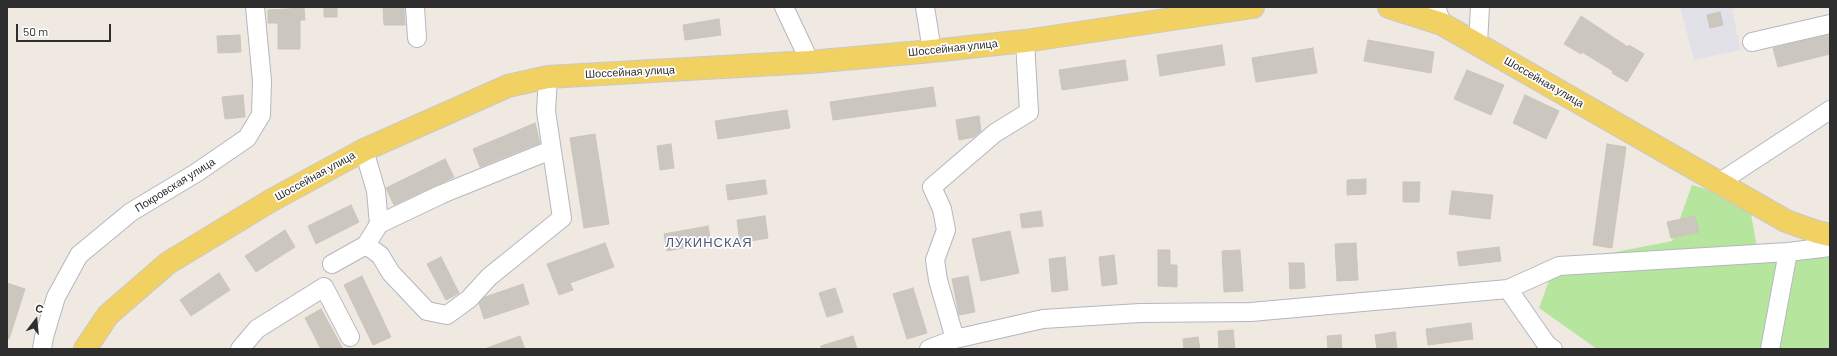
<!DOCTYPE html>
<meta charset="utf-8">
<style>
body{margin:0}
#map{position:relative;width:1837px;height:356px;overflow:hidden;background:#efe9e1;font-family:Barlow,sans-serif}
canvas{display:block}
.frame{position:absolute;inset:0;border:8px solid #2e2e2e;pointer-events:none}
.north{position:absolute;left:16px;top:300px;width:40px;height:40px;-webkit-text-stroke:3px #fff;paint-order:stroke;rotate:16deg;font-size:11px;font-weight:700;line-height:16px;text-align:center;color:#2e2e2e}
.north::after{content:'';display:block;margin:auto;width:14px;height:18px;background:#2e2e2e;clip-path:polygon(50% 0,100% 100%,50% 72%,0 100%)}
.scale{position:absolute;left:16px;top:24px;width:95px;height:18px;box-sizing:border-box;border:2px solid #2e2e2e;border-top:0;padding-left:5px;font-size:12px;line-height:14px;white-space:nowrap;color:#2e2e2e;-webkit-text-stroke:3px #fff;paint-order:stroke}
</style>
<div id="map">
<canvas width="1837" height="356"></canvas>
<div class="frame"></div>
<div class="north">С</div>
<div class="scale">50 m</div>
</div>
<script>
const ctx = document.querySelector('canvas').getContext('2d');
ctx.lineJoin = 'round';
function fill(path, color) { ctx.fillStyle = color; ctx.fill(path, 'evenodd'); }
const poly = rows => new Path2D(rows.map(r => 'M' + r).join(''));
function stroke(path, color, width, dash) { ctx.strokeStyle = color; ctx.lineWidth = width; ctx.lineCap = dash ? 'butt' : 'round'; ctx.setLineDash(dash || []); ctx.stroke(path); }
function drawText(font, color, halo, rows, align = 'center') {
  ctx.font = font + ' Barlow,sans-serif'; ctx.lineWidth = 3.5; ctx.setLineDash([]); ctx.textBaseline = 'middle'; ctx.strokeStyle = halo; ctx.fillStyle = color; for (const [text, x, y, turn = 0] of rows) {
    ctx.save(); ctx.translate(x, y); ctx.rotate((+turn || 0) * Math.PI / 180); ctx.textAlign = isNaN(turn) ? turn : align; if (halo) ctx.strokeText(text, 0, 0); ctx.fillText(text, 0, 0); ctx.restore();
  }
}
fill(poly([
 [1680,7,1739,7,1732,10,1741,50,1694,60]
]), '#e3e1e8');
fill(poly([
 [1692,185,1749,202,1759,260,1830,254,1830,349,1597,349,1539,308,1555,264,1672,241]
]), '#b6e59e');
const building = poly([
 [324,7,337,7,337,17,324,17,324,7],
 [383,7,404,7,405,25,384,25,383,7],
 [304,8,305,20,300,20,300,49,278,49,278,23,268,23,268,10,304,8],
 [1720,12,1723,25,1710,28,1707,15,1720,12],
 [1581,16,1628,47,1629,45,1644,54,1627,82,1612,73,1613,71,1582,52,1581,54,1564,44,1581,16],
 [719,19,721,35,685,40,683,25,719,19],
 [240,35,241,52,218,53,217,36,240,35],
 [1828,35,1830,54,1778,67,1773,48,1828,35],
 [1368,40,1434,52,1431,73,1364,61,1368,40],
 [1222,45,1225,65,1160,76,1157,55,1222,45],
 [1313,48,1317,73,1256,82,1252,58,1313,48],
 [1125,60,1128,80,1062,90,1059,70,1125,60],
 [1467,70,1504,85,1491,115,1454,99,1467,70],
 [933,87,936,106,833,120,830,102,933,87],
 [243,95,245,117,225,119,222,97,243,95],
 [1525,95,1559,111,1546,139,1513,123,1525,95],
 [787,110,790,128,718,139,715,121,787,110],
 [979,116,981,131,974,137,959,140,956,120,979,116],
 [535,123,540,143,480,167,473,149,535,123],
 [595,134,609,224,584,228,570,138,595,134],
 [671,144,674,168,660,170,657,146,671,144],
 [1607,144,1626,147,1612,248,1593,245,1607,144],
 [445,159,454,177,394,205,386,188,445,159],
 [1366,179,1366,194,1347,195,1347,180,1366,179],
 [765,180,767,194,728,200,726,185,765,180],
 [1403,182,1420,182,1419,202,1403,202,1403,182],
 [1452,191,1493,195,1490,219,1449,214,1452,191],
 [351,205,359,222,316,244,308,226,351,205],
 [1041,211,1043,226,1022,228,1020,214,1041,211],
 [765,216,768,238,740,243,737,220,765,216],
 [1695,216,1699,232,1671,238,1667,222,1695,216],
 [708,226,711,243,667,251,664,234,708,226],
 [285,230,295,247,256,272,245,256,285,230],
 [1010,231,1019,273,981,281,972,239,1010,231],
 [605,243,614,267,570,283,573,290,559,295,547,264,605,243],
 [1356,243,1358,280,1337,281,1335,244,1356,243],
 [1499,247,1501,261,1459,266,1457,252,1499,247],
 [1158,250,1170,250,1170,265,1177,265,1177,287,1158,286,1158,250],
 [1240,250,1243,291,1224,292,1222,251,1240,250],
 [1114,255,1117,284,1102,286,1099,257,1114,255],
 [441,257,459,293,446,300,427,264,441,257],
 [1065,257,1068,290,1052,292,1049,259,1065,257],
 [1289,263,1304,263,1305,288,1290,289,1289,263],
 [219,273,230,290,191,316,180,300,219,273],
 [362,276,391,337,373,345,344,285,362,276],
 [968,276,975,312,959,315,952,279,968,276],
 [7,283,25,289,9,339,7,338,7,283],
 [523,284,529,304,484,319,479,303,485,297,523,284],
 [835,288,843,312,827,317,819,293,835,288],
 [913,288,927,333,907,339,893,294,913,288],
 [321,309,343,349,321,349,305,318,321,309],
 [1471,323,1473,339,1428,345,1426,329,1471,323],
 [1233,330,1235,349,1219,349,1218,331,1233,330],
 [1395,332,1397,349,1377,349,1375,335,1395,332],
 [1341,335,1342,349,1328,349,1327,336,1341,335],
 [520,336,525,349,487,349,487,348,520,336],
 [853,336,857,349,821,349,821,346,853,336],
 [1198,337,1200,349,1184,349,1183,339,1198,337]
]);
fill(building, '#cbc7bf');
stroke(building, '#cbc5ba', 1);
const minor = poly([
 [415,7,417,38],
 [784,7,810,62],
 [925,7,932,51],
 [1436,7,1442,24],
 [1752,42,1830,24],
 [1478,43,1480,7],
 [364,150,376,191,379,224],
 [1720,182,1830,110],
 [366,245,380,255,391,273,427,311,447,315,469,299,489,277,562,218,546,111,548,77],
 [332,264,366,245,379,224,442,194,551,150],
 [1508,289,1547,345,1553,349],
 [955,339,938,280,935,260,946,230,942,209,932,187,995,133,1029,112,1025,41],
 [42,349,44,337,56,297,79,255,131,212,196,173,247,138,261,115,262,81,255,7],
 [240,349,257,329,324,287,350,337],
 [929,349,955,339,1043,319,1140,313,1251,312,1508,289,1559,266,1788,252,1830,247],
 [1770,349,1788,252]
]);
const major = poly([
 [1389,7,1442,24,1786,221,1817,232,1830,235],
 [85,349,108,315,168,263,272,200,364,150,508,86,548,77,810,62,932,51,1025,41,1253,7]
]);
stroke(minor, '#b4b7c1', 20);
stroke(major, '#c9c9c9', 24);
stroke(minor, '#fff', 18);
stroke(major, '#f2d163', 22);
drawText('11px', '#2e2e2e', '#fff', [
 ["Шоссейная улица",953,48,-6],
 ["Шоссейная улица",630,72,-3],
 ["Шоссейная улица",1544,82,30],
 ["Шоссейная улица",315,176,-29],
 ["Покровская улица",175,185,-32]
]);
ctx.letterSpacing = '1px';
drawText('13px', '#4d5680', '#fff', [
 ["ЛУКИНСКАЯ",709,243]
]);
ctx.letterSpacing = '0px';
</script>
